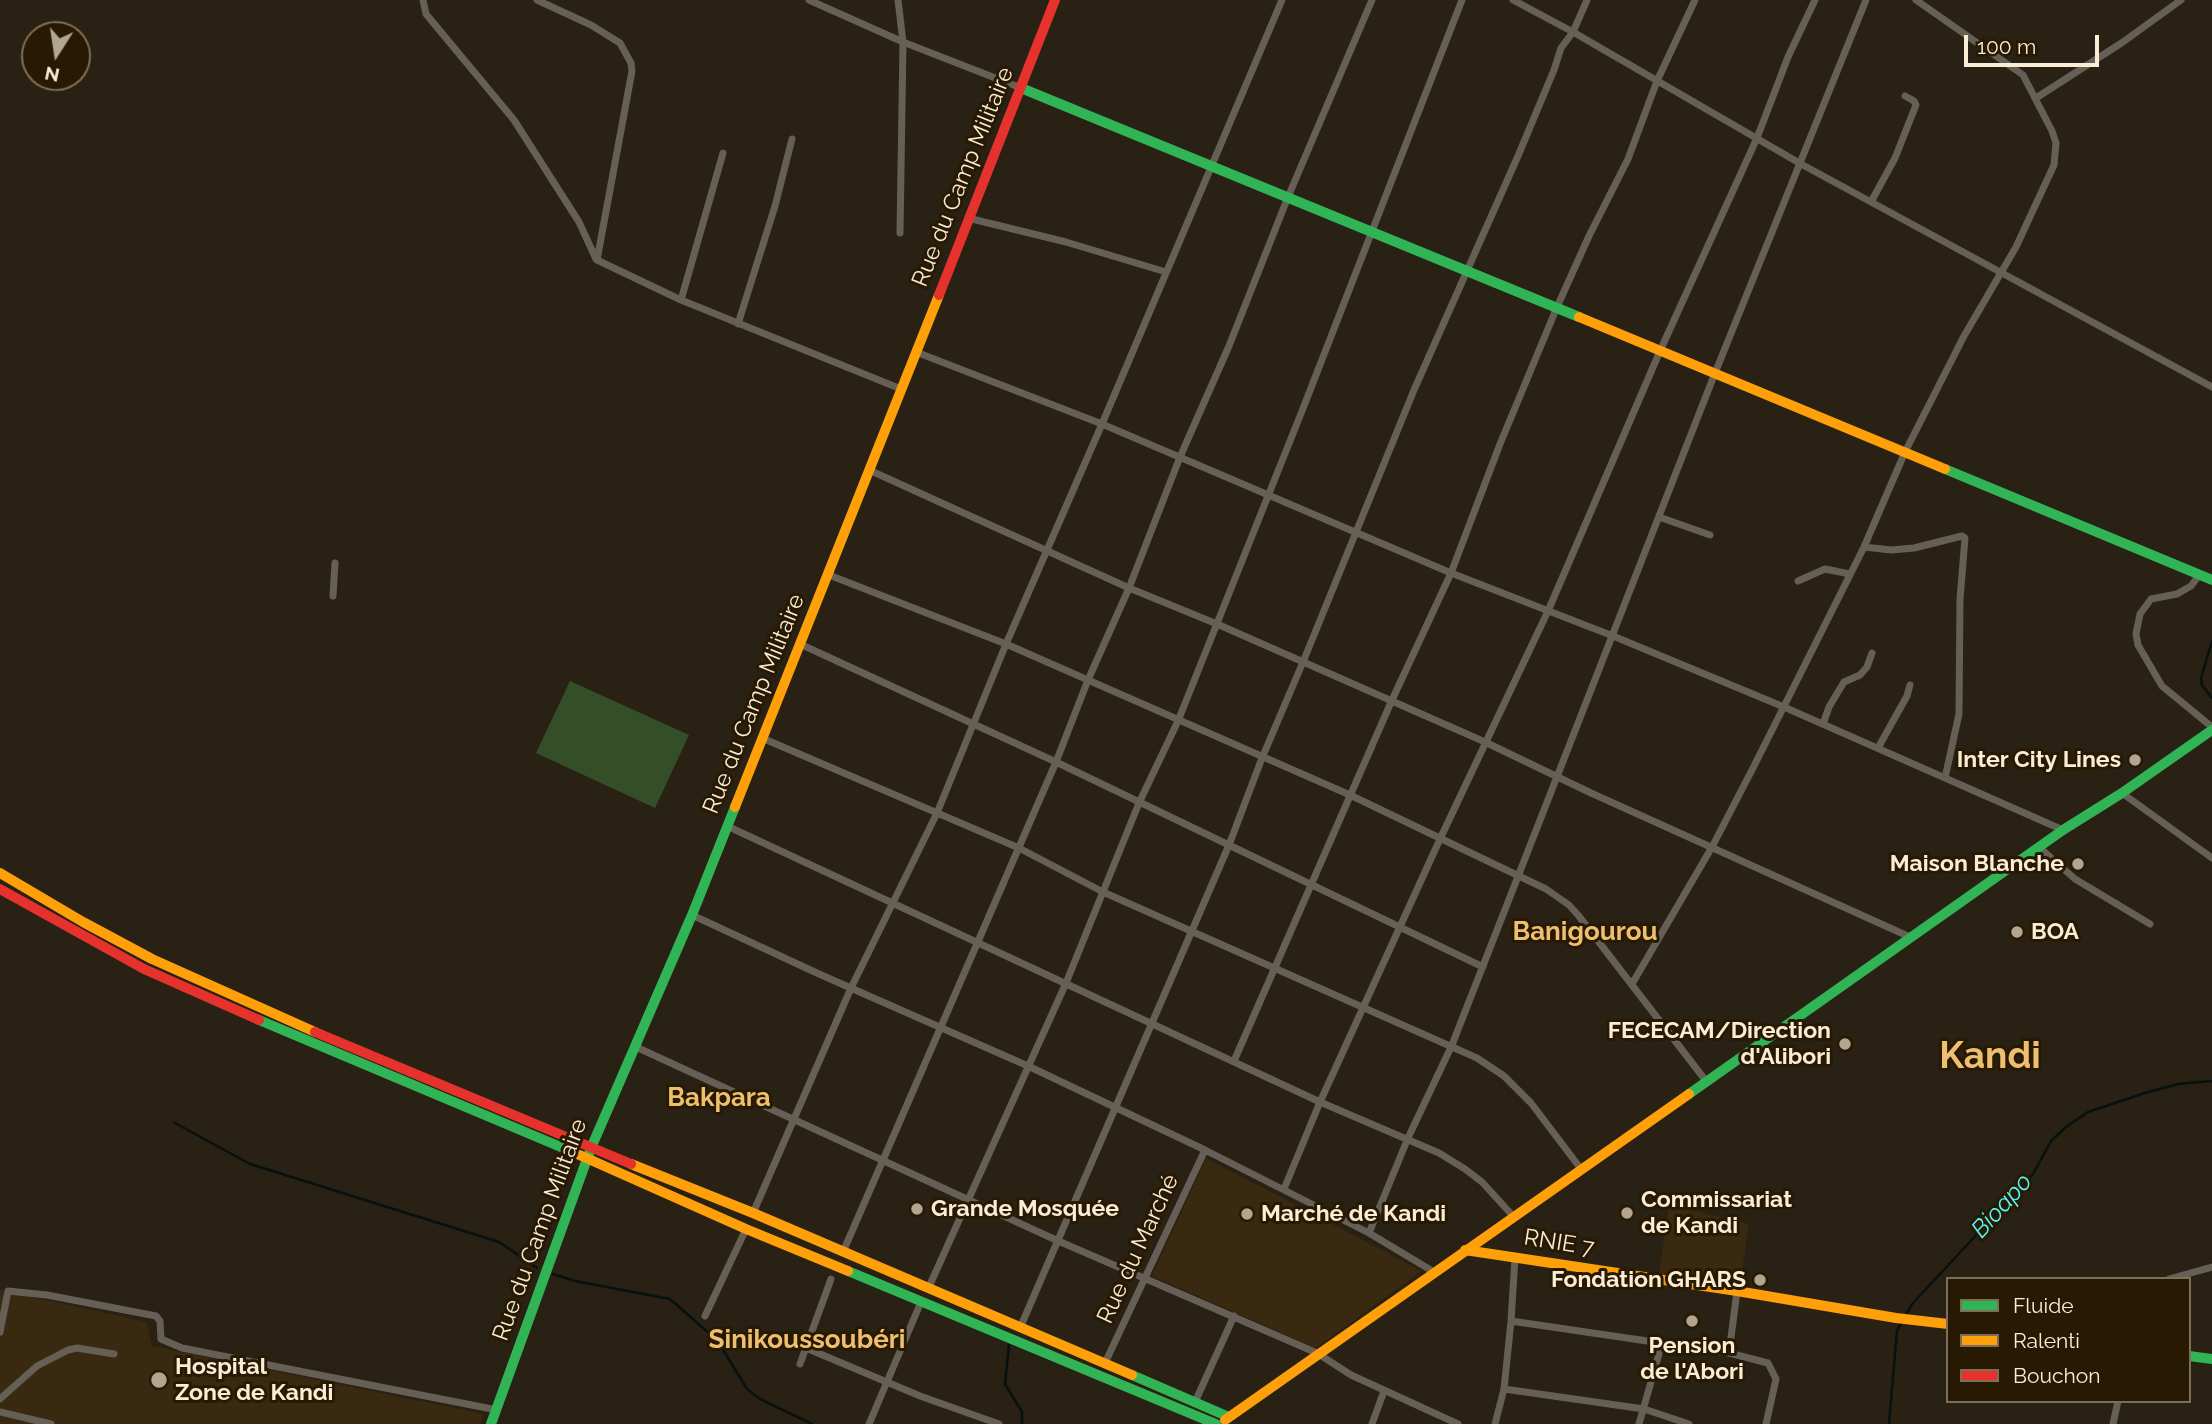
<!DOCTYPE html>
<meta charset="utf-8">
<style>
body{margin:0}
#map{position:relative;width:2212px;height:1424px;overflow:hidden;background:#292114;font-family:Raleway,sans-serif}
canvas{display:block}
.legend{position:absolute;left:1946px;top:1277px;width:245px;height:126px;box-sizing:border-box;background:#281a02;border:2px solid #7c6e57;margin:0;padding:9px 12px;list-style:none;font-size:21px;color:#fbecd6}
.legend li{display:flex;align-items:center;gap:14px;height:35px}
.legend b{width:35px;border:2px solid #7c6e57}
.north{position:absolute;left:21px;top:21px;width:70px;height:70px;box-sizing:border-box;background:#281a02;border:2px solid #7c6e57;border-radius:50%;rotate:192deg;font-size:19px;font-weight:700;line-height:28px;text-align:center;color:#fbecd6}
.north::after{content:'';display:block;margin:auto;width:24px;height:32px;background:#b2a592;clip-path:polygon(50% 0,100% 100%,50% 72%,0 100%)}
.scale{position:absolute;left:1964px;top:35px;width:135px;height:32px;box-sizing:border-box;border:4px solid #fbecd6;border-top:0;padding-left:9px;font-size:21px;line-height:24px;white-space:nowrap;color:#fbecd6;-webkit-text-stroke:5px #281a02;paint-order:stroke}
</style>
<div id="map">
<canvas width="2212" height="1424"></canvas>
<ul class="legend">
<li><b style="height:9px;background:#30b455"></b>Fluide</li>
<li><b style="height:9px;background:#ff9f0a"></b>Ralenti</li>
<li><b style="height:9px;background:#e5322d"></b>Bouchon</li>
</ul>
<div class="north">N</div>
<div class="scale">100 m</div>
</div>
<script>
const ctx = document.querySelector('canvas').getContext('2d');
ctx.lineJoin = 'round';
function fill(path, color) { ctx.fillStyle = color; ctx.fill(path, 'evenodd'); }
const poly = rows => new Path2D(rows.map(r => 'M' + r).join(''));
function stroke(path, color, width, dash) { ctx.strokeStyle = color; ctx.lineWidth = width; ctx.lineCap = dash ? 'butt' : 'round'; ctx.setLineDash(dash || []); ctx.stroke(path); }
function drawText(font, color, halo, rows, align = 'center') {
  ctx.font = font + ' Raleway,sans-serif'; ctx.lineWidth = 6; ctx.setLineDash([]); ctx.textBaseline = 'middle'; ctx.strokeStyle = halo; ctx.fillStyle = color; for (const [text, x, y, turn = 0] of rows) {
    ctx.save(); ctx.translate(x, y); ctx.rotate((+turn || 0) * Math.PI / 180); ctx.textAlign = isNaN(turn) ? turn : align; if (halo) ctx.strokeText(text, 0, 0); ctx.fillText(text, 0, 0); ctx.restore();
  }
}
fill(poly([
 [1206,1158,1422,1271,1316,1348,1152,1276],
 [1669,1205,1749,1224,1740,1284,1659,1274],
 [0,1290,147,1322,152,1346,484,1414,480,1424,0,1424]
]), '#392910');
fill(poly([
 [570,681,689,735,655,808,536,753]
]), '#344f27');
stroke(poly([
 [2212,641,2201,678,2202,685,2212,698],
 [175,1123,250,1164,499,1242,537,1268],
 [553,1274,575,1281,670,1299,710,1334,725,1353,747,1389,760,1399,812,1424],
 [1906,1315,1912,1304,2033,1174,2051,1141,2066,1127,2088,1112,2145,1093,2178,1084,2212,1081],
 [1009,1345,1005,1384,1022,1412,1022,1424],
 [1889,1424,1897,1331,1901,1323]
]), '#061210', 2.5);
stroke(poly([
 [423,0,426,14,514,120,579,222,596,259],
 [537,0,591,25,620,43,631,63,632,71,597,260,681,300,901,389],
 [809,0,903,42,1021,88],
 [898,0,903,42,900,233],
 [1513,0,1573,32,1801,164,2212,387],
 [2036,98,2123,42,2181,0],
 [1871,202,1895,158,1916,105,1914,101,1905,96],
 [968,218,1066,242,1166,272],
 [681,300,723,153],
 [738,324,775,206,792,139],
 [916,352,1102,424,1451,573,1613,636,1784,707,2063,830],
 [869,470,1129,588,1217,624,1485,742,1591,793,1910,937],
 [1659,517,1710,535],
 [1864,547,1891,550,1914,548,1962,536,1965,538,1960,599,1959,714,1945,778],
 [2200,574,2191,586,2177,594,2151,599,2140,614,2136,634,2138,645,2162,686,2212,727],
 [829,575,1006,644,1088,680,1350,795,1546,889,1569,905,1578,915,1706,1081],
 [1798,581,1825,569,1850,574],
 [333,596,335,563],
 [800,644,1056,762,1483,967],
 [1823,724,1829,707,1844,682,1860,675,1867,667,1872,653],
 [762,738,1019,848,1103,892,1477,1058,1504,1076,1531,1103,1581,1169],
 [1878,748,1907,696,1910,685],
 [2122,793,2212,858],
 [727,826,1320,1102,1439,1153,1465,1169,1482,1182,1513,1216],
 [2039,847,2075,879,2150,924],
 [692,915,819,974,1028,1066,1205,1150,1369,1233,1434,1272],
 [1632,984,1712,847,1753,768,1864,547,1905,452,1964,336,2016,247,2054,165,2056,143,2052,131,2023,75,1916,0],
 [636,1047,1056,1240,1317,1353,1351,1375,1458,1424],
 [1234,1061,1392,700,1451,573,1500,444,1557,307,1589,236,1628,159,1657,81,1695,0],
 [1284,1189,1320,1102,1440,839,1548,611,1660,351,1757,138,1788,57,1815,0],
 [753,1213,851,988,937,813,1006,644,1102,424,1282,0],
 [1369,1233,1408,1138,1452,1045,1715,373,1866,0],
 [843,1252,1056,762,1088,680,1129,588,1180,457,1229,346,1288,197,1372,0],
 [2169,1279,2212,1267],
 [928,1289,1066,983,1139,803,1178,721,1302,411,1462,0],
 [705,1316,746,1229],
 [1511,1321,1729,1353,1768,1363,1776,1379,1766,1424],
 [1020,1328,1229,845,1262,758,1303,662,1414,390,1518,156,1554,70,1561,48,1573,32,1587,0],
 [0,1332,8,1291,47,1295,156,1316,160,1321,161,1339,182,1348,497,1410],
 [806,1348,920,1396,999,1424],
 [1729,1353,1737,1291],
 [1105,1363,1205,1150],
 [800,1364,831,1279],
 [1504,1389,1644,1409,1689,1424],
 [0,1399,37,1366,68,1350,77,1348,114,1354],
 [1195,1402,1234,1316],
 [0,1412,51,1424],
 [869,1424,921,1302],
 [1372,1424,1384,1391],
 [1495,1424,1504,1389,1511,1321,1515,1258],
 [1639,1424,1662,1343],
 [2113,1424,2118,1401]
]), '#655f55', 7);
stroke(poly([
 [1021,88,1579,317],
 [1945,469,2212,580],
 [259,1020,575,1153],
 [1689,1094,2063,830,2122,793,2212,730],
 [848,1271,1216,1424],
 [2189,1356,2212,1359],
 [1132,1375,1229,1417],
 [491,1424,591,1148,692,915,735,807]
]), '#30b455', 10);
stroke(poly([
 [1579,317,1945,469],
 [735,807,939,295],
 [0,873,83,922,152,959,315,1032],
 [575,1153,746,1229,848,1271],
 [631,1164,753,1213,1132,1375],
 [1465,1250,1737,1291,1896,1318,1948,1324],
 [1225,1420,1689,1094]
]), '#ff9f0a', 10);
stroke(poly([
 [939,295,1055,0],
 [0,889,144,969,259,1020],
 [315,1032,631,1164]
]), '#e5322d', 10);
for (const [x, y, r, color] of [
 [2135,760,7,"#b2a592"],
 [2078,864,7,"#b2a592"],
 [2017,932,7,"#b2a592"],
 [1845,1044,7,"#b2a592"],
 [917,1209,7,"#b2a592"],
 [1627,1213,7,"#b2a592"],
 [1247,1214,7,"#b2a592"],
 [1760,1280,7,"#b2a592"],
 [1692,1321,7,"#b2a592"],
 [159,1380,9,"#b2a592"]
]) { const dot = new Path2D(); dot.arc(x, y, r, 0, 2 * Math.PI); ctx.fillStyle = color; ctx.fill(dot); stroke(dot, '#281a02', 2.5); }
drawText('23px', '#fbecd6', '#281a02', [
 ["Rue du Camp Militaire",963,177,-68],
 ["Rue du Camp Militaire",754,704,-68],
 ["Rue du Camp Militaire",540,1230,-70],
 ["RNIE 7",1559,1243,9],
 ["Rue du Marché",1138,1249,-65]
]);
drawText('bold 23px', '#fbecd6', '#281a02', [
 ["Inter City Lines",2121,760,"right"],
 ["Maison Blanche",2064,864,"right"],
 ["BOA",2031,932],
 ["FECECAM/Direction",1831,1031,"right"],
 ["d'Alibori",1831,1057,"right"],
 ["Commissariat",1641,1200],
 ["de Kandi",1641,1226],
 ["Grande Mosquée",931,1209],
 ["Marché de Kandi",1261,1214],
 ["Fondation GHARS",1746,1280,"right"],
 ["Pension",1692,1346,"center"],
 ["de l'Abori",1692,1372,"center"],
 ["Hospital",175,1367],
 ["Zone de Kandi",175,1393]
], 'left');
drawText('italic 24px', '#52f7fb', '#281a02', [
 ["Bioapo",2002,1206,-48]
]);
drawText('bold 26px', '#eebe71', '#281a02', [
 ["Banigourou",1585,932],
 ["Bakpara",719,1098],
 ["Sinikoussoubéri",807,1340]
]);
drawText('bold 37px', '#eebe71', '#281a02', [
 ["Kandi",1990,1057]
]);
</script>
